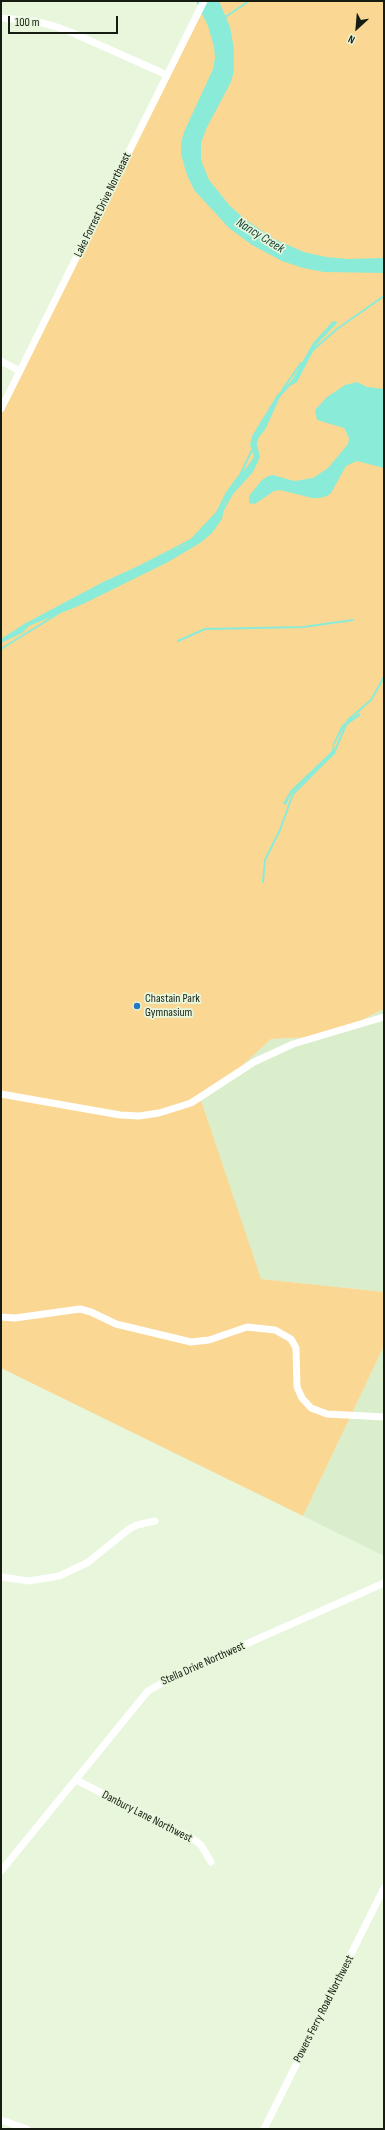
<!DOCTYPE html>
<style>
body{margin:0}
#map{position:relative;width:385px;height:2130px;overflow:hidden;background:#e8f7dc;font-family:"Sofia Sans Condensed",sans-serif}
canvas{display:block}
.frame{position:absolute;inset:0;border:2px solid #161c12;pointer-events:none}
.north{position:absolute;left:337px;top:8px;width:40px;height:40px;-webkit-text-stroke:3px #e8f7dc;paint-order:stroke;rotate:206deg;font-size:11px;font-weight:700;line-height:16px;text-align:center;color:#161c12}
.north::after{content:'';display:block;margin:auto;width:14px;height:18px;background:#161c12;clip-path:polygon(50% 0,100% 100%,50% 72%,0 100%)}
.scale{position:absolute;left:8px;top:16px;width:110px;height:18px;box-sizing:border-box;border:2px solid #161c12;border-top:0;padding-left:5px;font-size:12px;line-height:14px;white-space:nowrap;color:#161c12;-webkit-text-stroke:3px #e8f7dc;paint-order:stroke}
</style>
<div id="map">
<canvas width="385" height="2130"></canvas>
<div class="frame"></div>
<div class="north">N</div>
<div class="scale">100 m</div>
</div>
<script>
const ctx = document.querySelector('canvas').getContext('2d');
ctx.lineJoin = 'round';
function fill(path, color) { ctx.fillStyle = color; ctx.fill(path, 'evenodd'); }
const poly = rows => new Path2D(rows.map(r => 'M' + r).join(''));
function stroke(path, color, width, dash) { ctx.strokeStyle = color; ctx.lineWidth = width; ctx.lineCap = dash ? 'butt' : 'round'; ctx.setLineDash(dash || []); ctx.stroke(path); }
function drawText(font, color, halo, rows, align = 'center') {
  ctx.font = font + ' "Sofia Sans Condensed",sans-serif'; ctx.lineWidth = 3.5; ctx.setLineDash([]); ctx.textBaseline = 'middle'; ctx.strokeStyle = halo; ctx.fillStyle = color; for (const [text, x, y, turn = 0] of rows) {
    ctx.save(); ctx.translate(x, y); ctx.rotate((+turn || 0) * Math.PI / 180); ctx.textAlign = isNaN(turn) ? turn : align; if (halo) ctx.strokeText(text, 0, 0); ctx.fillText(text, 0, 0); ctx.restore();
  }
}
fill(poly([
 [381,1010,384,1010,384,1292,260,1279,201,1099,271,1039,332,1036],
 [384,1346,384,1556,303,1516]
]), '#daeecc');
fill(poly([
 [206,1,384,1,384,1010,381,1010,332,1036,271,1039,212,1093,201,1100,261,1279,384,1292,384,1346,303,1516,1,1368,1,406]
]), '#fad793');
fill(poly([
 [196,1,219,1,230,27,234,49,234,71,231,82,207,127,201,143,201,160,209,180,230,206,246,220,274,239,304,252,326,257,348,259,384,258,384,273,324,272,303,268,282,261,252,245,229,228,194,190,187,175,181,154,181,143,184,132,213,69,215,58,214,47,208,26],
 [333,321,338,322,317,344,297,382,290,386,280,397,265,430,256,440,260,457,253,472,225,503,222,519,212,533,200,543,168,562,83,604,29,626,22,633,1,643,1,639,24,624,103,582,185,545,216,512,226,492,237,477,247,467,254,457,250,445,252,436,277,395,292,380,313,343],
 [357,382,367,387,384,389,384,468,357,461,346,466,331,493,327,496,320,498,312,498,280,490,274,491,255,504,249,503,249,496,262,480,268,476,273,475,294,481,301,480,313,478,328,468,348,444,349,438,344,428,317,420,315,410,327,397,345,385],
 [359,713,361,715,344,727,334,745,335,754,291,794,286,805,283,804,290,791,332,751,333,744,342,725]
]), '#8aecd8');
stroke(poly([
 [224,18,249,1],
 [312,351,337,329,384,296],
 [282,390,301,363],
 [255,444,259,435],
 [240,475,252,450],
 [222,512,233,492],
 [127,573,191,540],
 [178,641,205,629,303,627,353,620],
 [1,649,56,615],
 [334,753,348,720,371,700,384,677],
 [263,882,265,860,280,830,293,794,328,759]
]), '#8aecd8', 2);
stroke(poly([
 [1,18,34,21,54,26,73,33,167,75],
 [1,361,20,371],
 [1,409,204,1],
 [1,1094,120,1115,139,1116,159,1113,191,1103,254,1062,293,1044,384,1017],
 [1,1317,15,1318,80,1309,91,1312,116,1324,191,1342,209,1340,247,1327,275,1330,291,1339,296,1348,297,1387,302,1398,311,1408,327,1414,384,1417],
 [1,1577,29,1581,59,1576,87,1563,129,1529,137,1525,155,1521],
 [76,1780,193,1839,201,1845,211,1862],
 [1,1871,148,1691,176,1675,384,1583],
 [1,2120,27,2129],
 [264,2129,384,1888]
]), '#fff', 7);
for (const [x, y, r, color] of [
 [137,1006,4,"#2377c5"]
]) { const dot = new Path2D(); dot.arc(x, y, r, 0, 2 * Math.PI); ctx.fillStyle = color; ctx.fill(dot); stroke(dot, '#e8f7dc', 1.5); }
drawText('12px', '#161c12', '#e8f7dc', [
 ["Lake Forrest Drive Northeast",103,205,-64],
 ["Stella Drive Northwest",203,1664,-24],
 ["Danbury Lane Northwest",147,1817,27],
 ["Powers Ferry Road Northwest",324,2009,-63]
]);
drawText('12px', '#161c12', '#e8f7dc', [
 ["Chastain Park",145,999],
 ["Gymnasium",145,1013]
], 'left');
drawText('italic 13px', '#15423a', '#e8f7dc', [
 ["Nancy Creek",260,236,32]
]);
</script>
